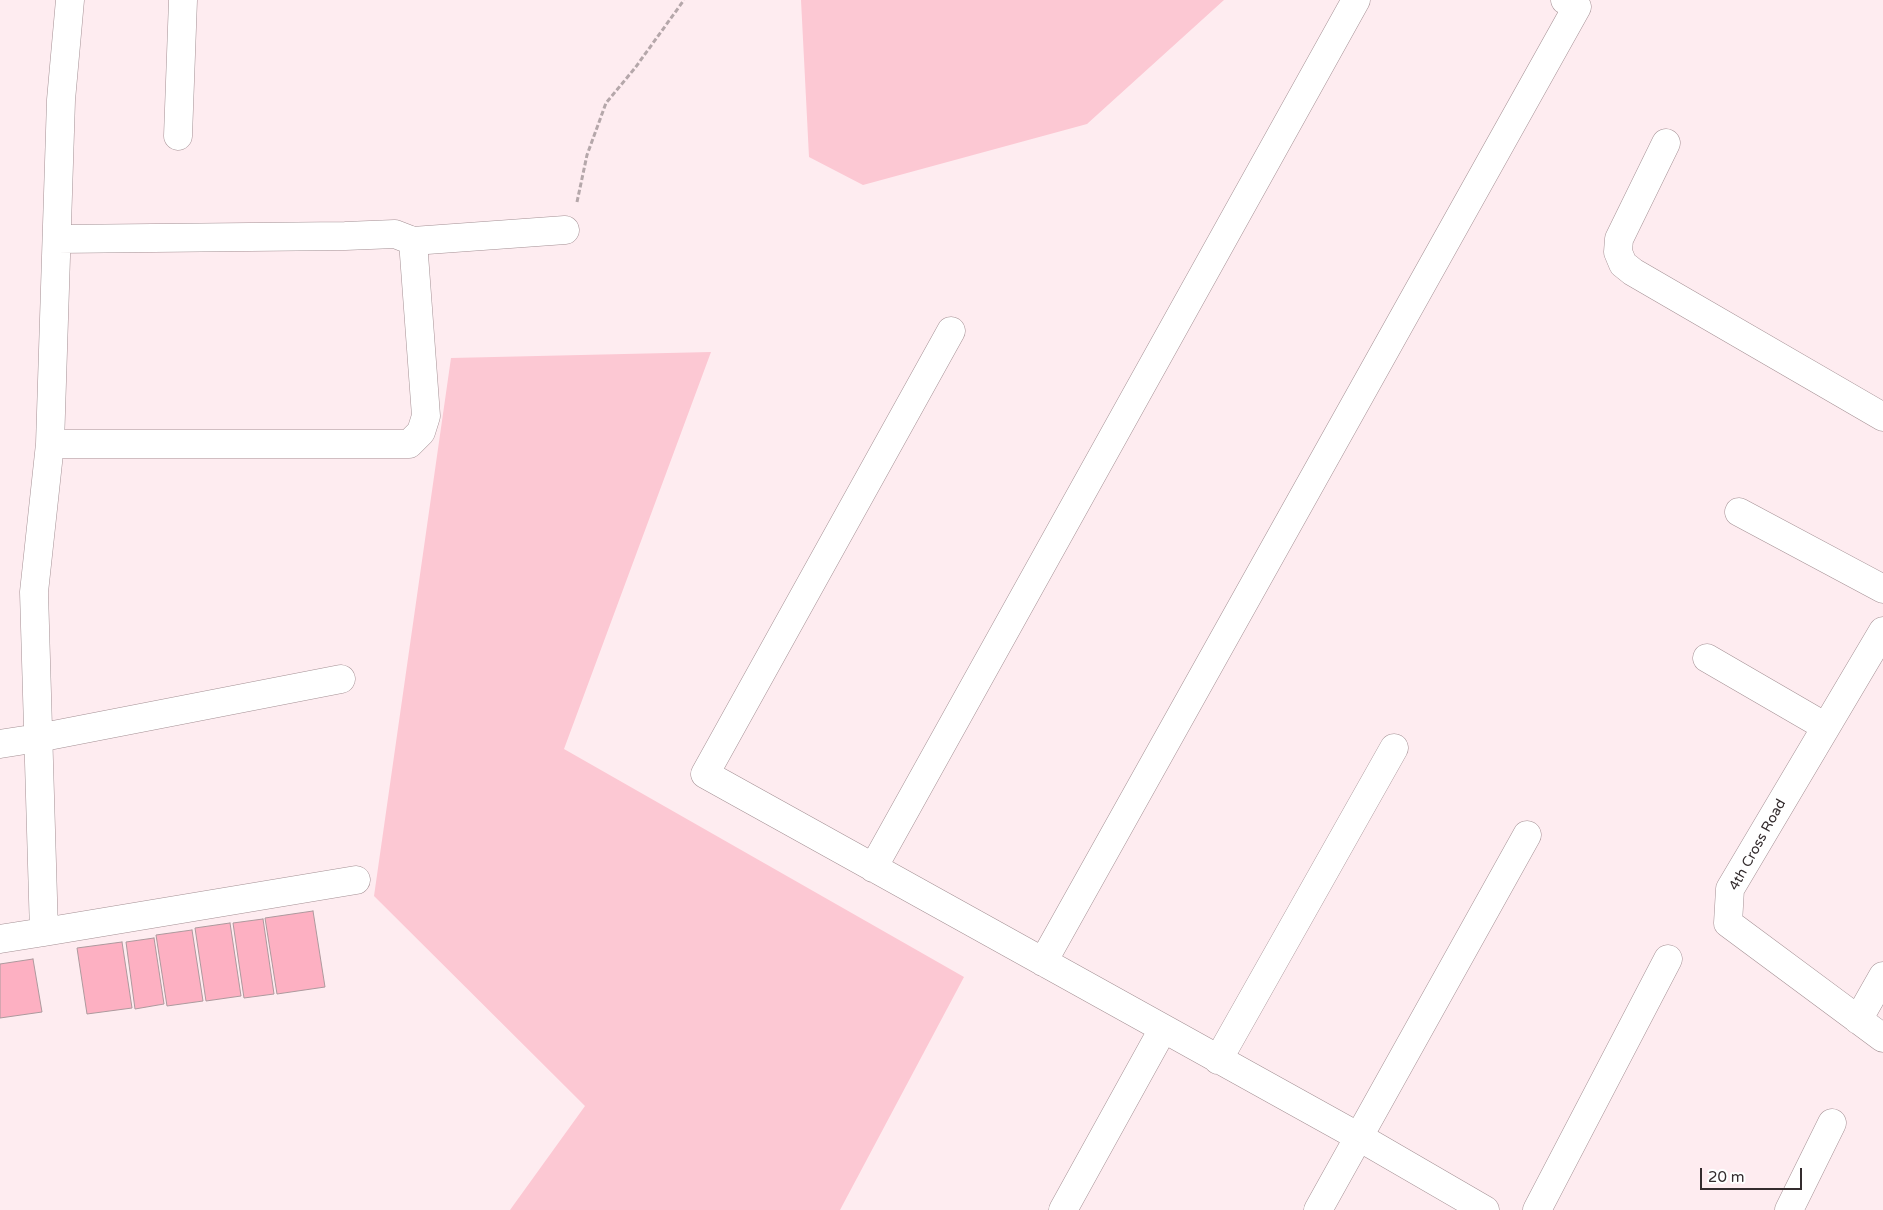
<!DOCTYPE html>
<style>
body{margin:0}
#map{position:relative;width:1883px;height:1210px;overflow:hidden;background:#feecf0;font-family:"Varela Round",sans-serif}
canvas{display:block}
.scale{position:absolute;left:1700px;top:1168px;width:102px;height:22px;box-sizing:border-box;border:2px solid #342c2e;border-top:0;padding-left:6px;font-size:15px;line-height:18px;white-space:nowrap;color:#342c2e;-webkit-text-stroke:4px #fff;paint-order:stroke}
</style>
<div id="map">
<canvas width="1883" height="1210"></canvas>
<div class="scale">20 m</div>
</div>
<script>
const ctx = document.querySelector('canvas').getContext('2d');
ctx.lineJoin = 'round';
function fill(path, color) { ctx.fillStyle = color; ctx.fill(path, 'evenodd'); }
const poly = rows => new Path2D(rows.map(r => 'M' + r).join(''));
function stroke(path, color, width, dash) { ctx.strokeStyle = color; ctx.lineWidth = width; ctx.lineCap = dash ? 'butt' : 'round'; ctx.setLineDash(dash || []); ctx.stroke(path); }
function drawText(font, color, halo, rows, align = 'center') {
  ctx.font = font + ' "Varela Round",sans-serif'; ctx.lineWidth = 4; ctx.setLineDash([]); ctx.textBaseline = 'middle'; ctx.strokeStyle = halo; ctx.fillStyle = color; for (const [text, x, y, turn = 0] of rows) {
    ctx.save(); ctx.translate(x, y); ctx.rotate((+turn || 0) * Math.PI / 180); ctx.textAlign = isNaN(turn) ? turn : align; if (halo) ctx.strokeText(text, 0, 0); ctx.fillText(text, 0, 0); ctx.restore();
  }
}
fill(poly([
 [801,0,1224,0,1087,124,863,185,809,157],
 [711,352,564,749,964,977,840,1210,510,1210,585,1106,374,896,451,358]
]), '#fcc8d3');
const building = poly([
 [313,911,325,987,277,994,265,918,313,911],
 [263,919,274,994,244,998,233,923,263,919],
 [230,923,241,996,206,1001,195,928,230,923],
 [192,930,203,1001,167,1006,156,935,192,930],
 [154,938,164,1004,135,1009,126,942,154,938],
 [122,942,132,1008,87,1014,77,948,122,942],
 [33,959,42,1012,0,1018,0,964,33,959]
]);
fill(building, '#fdb0c2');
stroke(building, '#ad999d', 1);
const minor = poly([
 [178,136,183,0],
 [1666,143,1619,239,1618,252,1623,264,1633,272,1883,417],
 [413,241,565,230],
 [951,331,705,774,1359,1137,1485,1210],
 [50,444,409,444,421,432,426,416,413,241,395,234,345,236,57,239],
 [1739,512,1883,589],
 [1883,631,1730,889,1728,923,1883,1038],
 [1707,658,1826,727],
 [0,744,38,738,341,679],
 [873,868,1356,0],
 [44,932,356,880],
 [0,939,44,932,34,592,50,444,61,100,70,0],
 [1043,962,1577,7,1565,0],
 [1858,1020,1883,976],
 [1218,1060,1394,748],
 [1063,1210,1163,1029],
 [1318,1210,1527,835],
 [1537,1210,1668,959],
 [1789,1210,1832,1123]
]);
stroke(minor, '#a49094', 29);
stroke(poly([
 [577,202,587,155,606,103,635,68,684,0]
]), '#b5a7aa', 3, [5, 2.5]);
stroke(minor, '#fff', 28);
drawText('14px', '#342c2e', '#fff', [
 ["4th Cross Road",1758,845,-61]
]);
</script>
